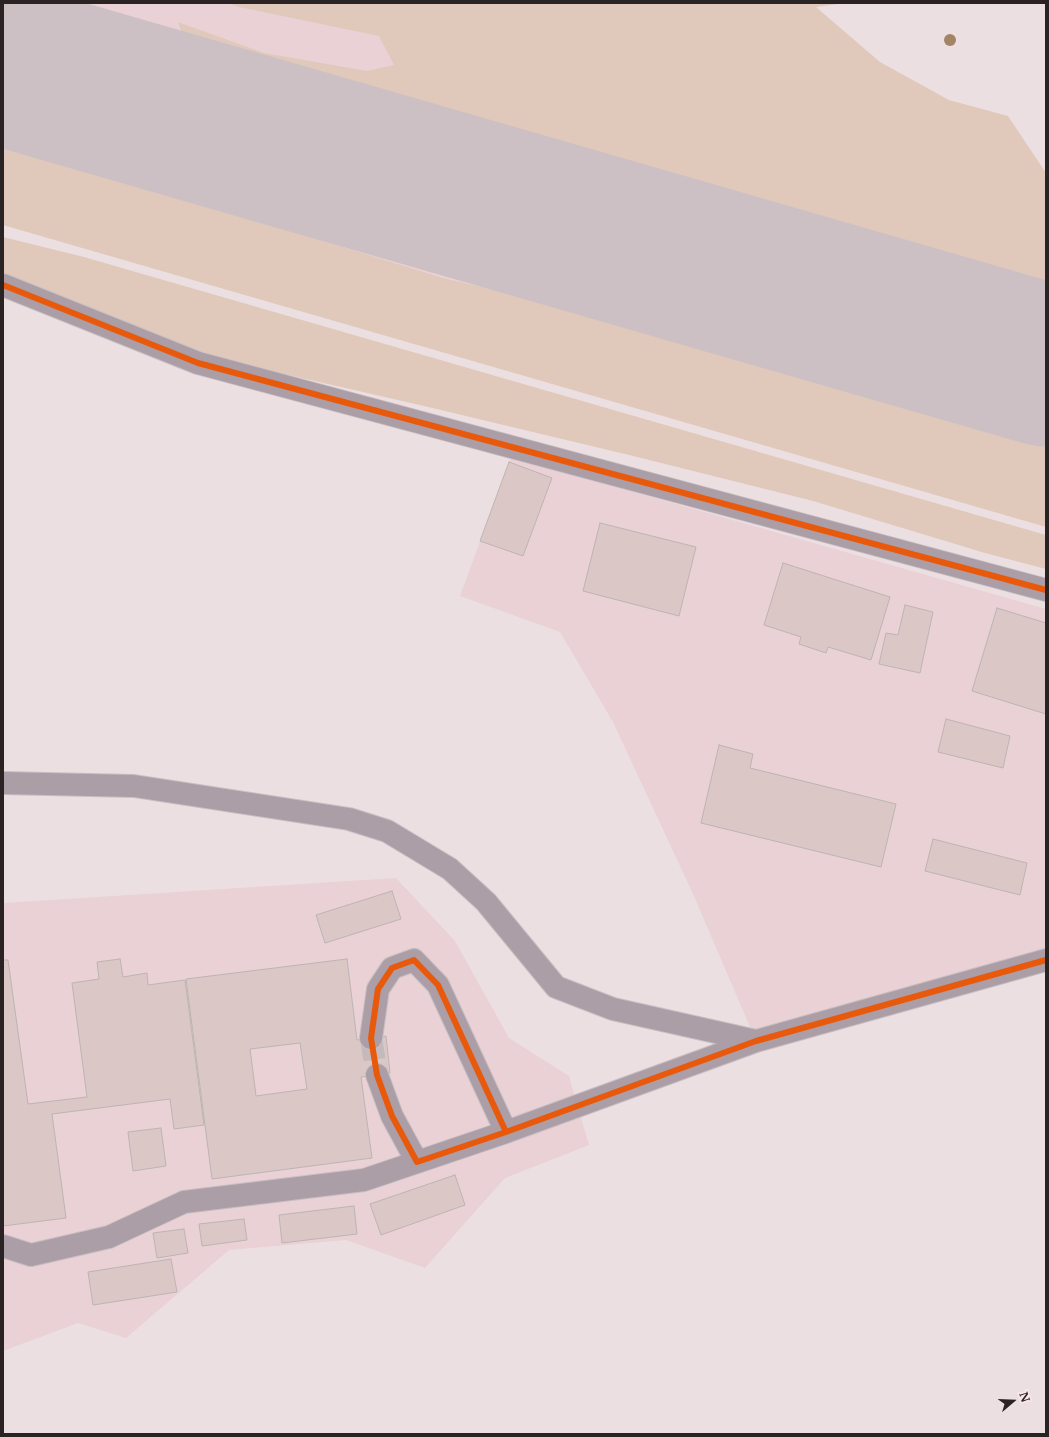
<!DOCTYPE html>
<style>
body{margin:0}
#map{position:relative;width:1049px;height:1437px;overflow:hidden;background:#ecdfe2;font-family:"Libre Baskerville",serif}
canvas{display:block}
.frame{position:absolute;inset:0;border:4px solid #2b2224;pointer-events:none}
.north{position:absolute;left:993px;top:1381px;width:40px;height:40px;-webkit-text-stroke:3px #fce8ec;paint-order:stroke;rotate:71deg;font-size:11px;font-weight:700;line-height:16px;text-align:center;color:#2b2224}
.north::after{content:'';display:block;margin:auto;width:14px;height:18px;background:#2b2224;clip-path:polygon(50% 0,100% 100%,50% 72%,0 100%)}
</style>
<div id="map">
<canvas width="1049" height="1437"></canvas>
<div class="frame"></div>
<div class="north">N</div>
</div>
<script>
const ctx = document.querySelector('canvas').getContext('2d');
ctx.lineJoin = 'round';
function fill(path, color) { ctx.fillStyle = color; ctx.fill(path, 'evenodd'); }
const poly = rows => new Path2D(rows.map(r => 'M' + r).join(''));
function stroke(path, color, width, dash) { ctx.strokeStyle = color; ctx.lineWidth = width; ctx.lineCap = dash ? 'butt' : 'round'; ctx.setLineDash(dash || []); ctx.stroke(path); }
fill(poly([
 [3,3,377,3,1046,195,1046,526,3,225],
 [511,457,1046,609,1046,952,756,1041,693,894,613,722,560,632,460,596],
 [396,878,455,941,509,1038,569,1076,589,1145,505,1178,425,1268,346,1240,229,1250,126,1338,78,1323,3,1351,3,903]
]), '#e9d1d5');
fill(poly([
 [228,3,846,3,816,7,880,62,949,100,1008,116,1046,173,1046,306,192,61,178,22,264,53,367,71,394,65,379,36,239,7],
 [3,149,142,185,443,278,605,316,867,392,1046,441,1046,527,3,225],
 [3,237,84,257,1046,535,1046,569,985,553,813,501,629,455,424,406,201,355,3,275]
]), '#e0c9bb');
stroke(poly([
 [3,64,1046,365]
]), '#ccc0c4', 163);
const building = poly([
 [509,462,552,478,523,556,480,541,509,462],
 [600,523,696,547,679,616,583,591,600,523],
 [783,563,890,597,871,660,828,647,826,653,799,644,801,637,764,625,783,563],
 [905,605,933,612,920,673,879,664,886,633,898,635,905,605],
 [997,608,1046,623,1046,714,972,691,997,608],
 [946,719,1010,736,1003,768,938,752,946,719],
 [719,745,753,754,750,768,896,804,881,867,701,823,719,745],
 [933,839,1027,863,1020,895,925,871,933,839],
 [392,891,401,919,325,943,316,915,392,891],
 [120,959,123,977,147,973,148,985,185,980,204,1125,174,1129,170,1099,52,1114,66,1218,3,1226,3,960,8,960,28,1104,87,1097,72,983,99,979,97,962,120,959],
 [347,959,357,1040,386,1036,390,1073,361,1077,372,1158,212,1179,186,979,347,959],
 [300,1043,307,1089,256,1096,250,1049,300,1043],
 [161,1128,166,1166,133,1171,128,1132,161,1128],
 [455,1175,465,1205,381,1235,370,1204,455,1175],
 [354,1206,357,1234,282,1243,279,1215,354,1206],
 [244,1219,247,1240,202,1246,199,1224,244,1219],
 [184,1229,188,1253,157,1258,153,1233,184,1229],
 [171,1259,177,1292,93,1305,88,1272,171,1259]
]);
fill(building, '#dbc8c6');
stroke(building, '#bdb4b4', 1);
stroke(poly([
 [371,1038,377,1075]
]), '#c5b9bc', 22, [22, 11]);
const minor = poly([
 [3,285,198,363,1046,590],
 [3,783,134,786,349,819,387,831,450,869,486,902,556,987,613,1009,756,1041],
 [371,1038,378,989,392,968,414,960,438,985,506,1132,756,1041,1046,960],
 [377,1075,392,1116,417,1162],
 [3,1246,31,1255,109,1237,184,1202,364,1180,506,1132]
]);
stroke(minor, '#c8bec1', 24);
stroke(minor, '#ab9ea7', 22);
stroke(poly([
 [3,285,198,363,1046,590],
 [506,1132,417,1162,392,1116,377,1075,371,1038,378,989,392,968,414,960,438,985,506,1132,756,1041,1046,960]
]), '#e8590c', 6);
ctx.fillStyle = '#a38566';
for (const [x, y] of [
 [950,40]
]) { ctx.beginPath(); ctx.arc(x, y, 6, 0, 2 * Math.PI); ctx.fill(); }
</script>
